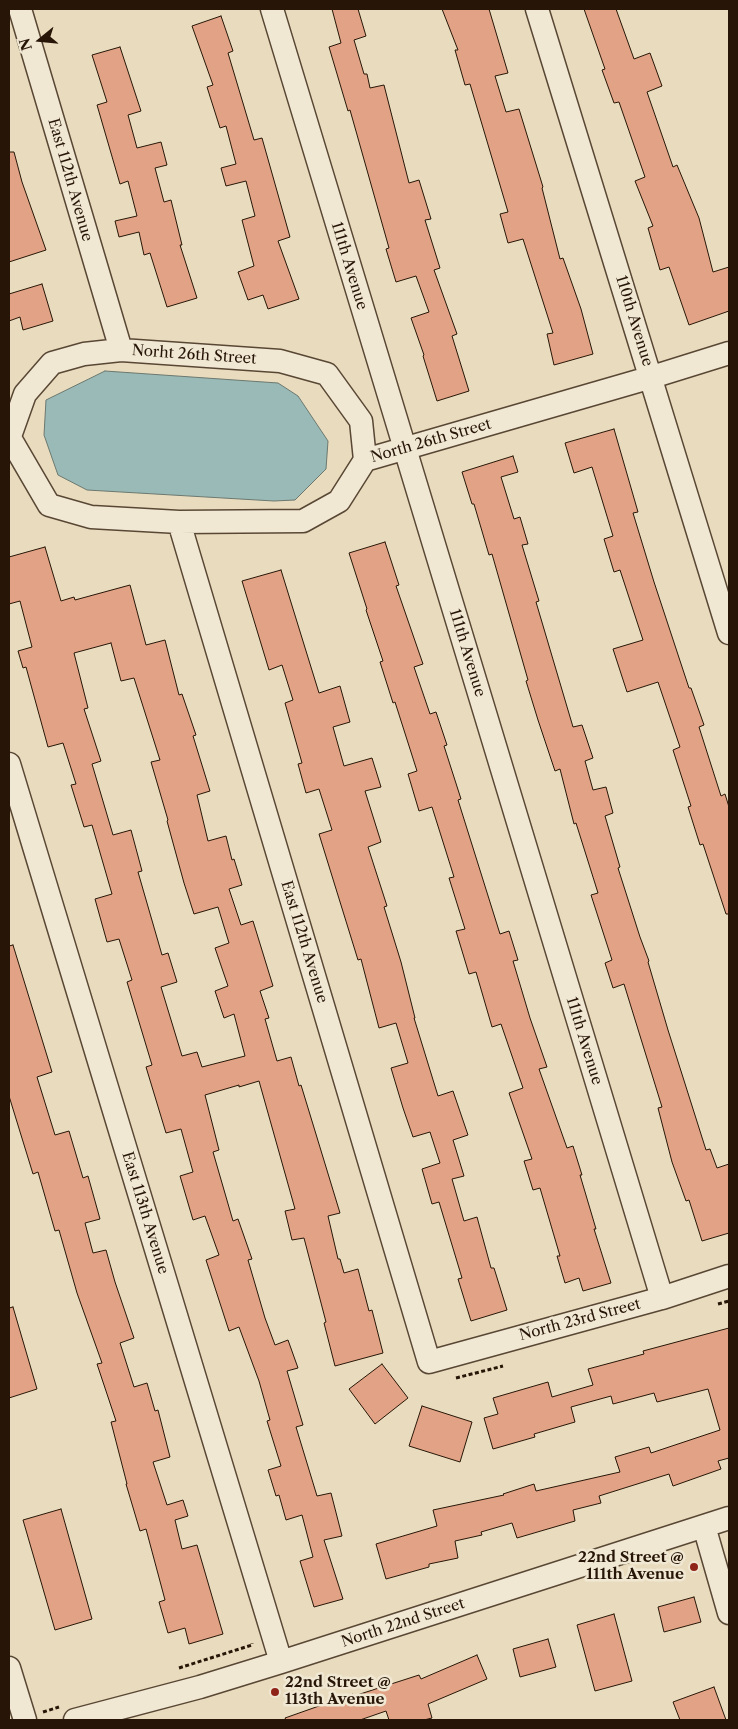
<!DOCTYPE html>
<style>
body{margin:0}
#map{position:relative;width:738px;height:1729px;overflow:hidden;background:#e9dbbd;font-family:"Libre Caslon Text",serif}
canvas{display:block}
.frame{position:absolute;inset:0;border:10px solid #271607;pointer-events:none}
.north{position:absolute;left:15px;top:15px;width:50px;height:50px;-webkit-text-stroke:4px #f1e8d4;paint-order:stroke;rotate:253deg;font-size:14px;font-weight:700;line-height:20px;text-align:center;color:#271607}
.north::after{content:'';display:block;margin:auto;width:18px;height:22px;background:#271607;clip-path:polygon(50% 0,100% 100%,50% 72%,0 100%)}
</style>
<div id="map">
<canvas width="738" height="1729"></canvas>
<div class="frame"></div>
<div class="north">N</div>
</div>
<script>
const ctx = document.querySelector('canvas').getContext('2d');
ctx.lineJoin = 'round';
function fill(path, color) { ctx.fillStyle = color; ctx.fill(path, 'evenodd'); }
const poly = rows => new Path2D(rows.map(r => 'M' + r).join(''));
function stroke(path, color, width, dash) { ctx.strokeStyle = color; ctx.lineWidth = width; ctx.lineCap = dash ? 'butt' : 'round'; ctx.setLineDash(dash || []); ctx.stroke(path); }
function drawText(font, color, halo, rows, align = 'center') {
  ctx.font = font + ' "Libre Caslon Text",serif'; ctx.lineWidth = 5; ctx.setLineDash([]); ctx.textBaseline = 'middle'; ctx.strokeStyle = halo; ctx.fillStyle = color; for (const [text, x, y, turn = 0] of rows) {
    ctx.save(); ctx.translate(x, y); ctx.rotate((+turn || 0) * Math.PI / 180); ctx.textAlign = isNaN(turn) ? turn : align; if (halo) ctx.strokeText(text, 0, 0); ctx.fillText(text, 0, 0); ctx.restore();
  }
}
const water = poly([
 [105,371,278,383,298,396,328,441,326,469,295,500,274,501,87,490,58,475,44,435,46,400,105,371]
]);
fill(water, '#99bab6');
stroke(water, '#6b7870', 1);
const building = poly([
 [332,9,358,9,366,36,354,40,364,74,367,74,370,88,384,85,409,183,419,180,431,219,425,220,440,268,434,270,457,334,452,336,469,391,437,401,423,356,424,355,411,318,429,312,416,276,396,282,386,249,389,248,350,110,348,111,329,47,341,43,332,9],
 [442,9,489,9,508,73,495,76,506,112,519,109,543,187,542,188,560,259,563,258,581,309,593,354,554,365,547,334,553,333,523,239,508,243,500,214,508,212,470,84,465,85,455,50,458,50,442,9],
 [584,9,616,9,634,59,650,53,662,86,647,92,673,167,677,165,699,218,713,272,729,267,729,311,689,325,669,267,660,270,648,228,653,226,635,181,645,177,619,102,614,103,602,70,605,69,584,9],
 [221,16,233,51,228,53,254,140,262,138,290,237,278,241,299,299,268,309,263,295,248,300,238,272,254,266,242,220,255,216,246,181,226,186,221,168,236,164,226,126,220,128,207,87,213,85,192,26,221,16],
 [120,47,141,111,128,115,137,148,161,142,167,165,155,168,164,202,171,200,182,245,180,245,197,298,167,307,150,253,144,255,139,232,119,237,115,221,137,216,128,181,120,184,97,105,107,102,92,55,120,47],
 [9,152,14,152,22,182,46,250,9,262,9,152],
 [42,284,53,321,23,330,20,317,9,321,9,294,42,284],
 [614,429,638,512,633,513,654,582,689,688,691,688,704,725,699,727,721,796,725,794,729,807,729,914,726,914,703,844,700,845,688,807,691,806,673,750,680,747,658,682,627,692,613,649,643,640,620,570,614,572,604,539,613,536,592,467,574,473,565,443,614,429],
 [513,456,518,472,501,477,514,519,520,517,528,544,522,545,539,601,536,602,573,727,582,725,593,758,585,761,593,790,606,787,613,813,605,816,620,867,618,868,640,937,649,961,648,962,668,1030,706,1150,710,1149,717,1168,729,1164,729,1233,702,1241,689,1200,686,1201,672,1162,658,1108,662,1107,624,984,613,988,605,963,612,960,591,895,598,893,576,823,574,824,560,769,555,771,538,720,526,681,528,680,492,554,489,555,474,504,472,504,462,472,513,456],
 [385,542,399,585,396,586,423,664,414,667,430,714,436,712,447,745,444,746,461,799,458,800,500,934,509,931,518,960,513,961,530,1018,547,1067,539,1069,567,1148,573,1146,582,1175,580,1175,596,1229,594,1229,611,1283,583,1291,579,1278,565,1283,557,1256,560,1256,540,1188,533,1190,524,1161,532,1159,509,1093,523,1088,501,1024,492,1027,476,972,469,974,456,931,465,929,449,878,454,877,432,807,419,811,408,774,417,771,395,702,393,703,380,662,383,661,366,610,367,609,349,553,385,542],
 [45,547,61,601,74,597,75,600,130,585,146,645,165,640,179,695,182,694,196,735,193,736,210,791,197,795,208,841,226,836,232,860,234,859,242,885,229,889,241,925,253,921,273,986,260,991,269,1018,265,1019,277,1061,291,1057,299,1086,301,1085,340,1213,328,1216,338,1259,340,1259,344,1273,358,1269,369,1311,372,1310,383,1353,335,1366,324,1323,326,1322,304,1238,292,1240,285,1211,295,1209,259,1081,239,1087,239,1085,205,1095,219,1150,213,1152,233,1221,238,1219,252,1259,248,1260,265,1318,275,1345,288,1340,298,1368,287,1371,303,1425,296,1427,317,1496,331,1493,342,1536,324,1540,343,1599,314,1607,300,1561,313,1557,302,1515,286,1520,279,1495,276,1496,268,1470,281,1466,267,1421,270,1420,259,1381,239,1327,229,1331,206,1260,219,1255,205,1216,193,1220,180,1176,193,1172,181,1129,166,1133,146,1067,152,1065,127,982,132,980,119,939,107,942,95,899,112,894,92,825,84,827,71,785,76,784,63,743,48,747,26,667,23,668,18,651,32,647,20,601,9,604,9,557,45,547],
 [111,643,121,681,134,678,160,760,151,762,168,820,167,821,184,883,194,914,218,907,229,943,215,948,228,986,215,991,224,1018,234,1014,245,1056,202,1067,197,1052,182,1056,161,987,177,982,168,953,162,955,138,872,142,871,131,830,113,835,92,764,101,761,84,709,88,708,74,653,111,643],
 [281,570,319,693,340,686,350,722,333,727,344,766,372,758,381,787,365,791,381,842,368,847,387,906,384,907,401,962,415,1018,414,1018,438,1096,453,1091,468,1135,453,1140,464,1176,452,1179,464,1221,477,1217,491,1268,494,1268,507,1310,471,1321,458,1279,462,1278,439,1202,432,1204,422,1169,440,1163,430,1132,413,1137,403,1108,391,1068,408,1063,396,1023,379,1028,361,959,358,960,319,834,332,830,319,789,306,793,298,764,302,763,285,703,293,700,282,665,269,670,242,581,281,570],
 [13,945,52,1072,37,1077,55,1135,69,1131,83,1178,88,1176,100,1219,85,1223,93,1253,106,1250,115,1282,134,1338,120,1343,134,1387,147,1383,155,1411,158,1410,170,1457,153,1462,167,1505,183,1500,188,1516,175,1520,182,1549,197,1545,223,1634,189,1644,185,1628,168,1633,159,1602,165,1600,146,1529,140,1531,126,1484,127,1484,111,1422,116,1421,97,1364,102,1363,77,1293,59,1230,55,1231,38,1172,33,1174,9,1096,9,946,13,945],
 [13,1307,37,1389,9,1398,9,1308,13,1307],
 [729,1328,729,1458,718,1461,721,1469,673,1486,669,1474,599,1496,601,1503,573,1510,575,1521,517,1538,512,1523,481,1532,482,1535,455,1541,458,1558,429,1564,429,1567,386,1579,376,1544,437,1526,433,1510,504,1495,503,1494,534,1484,536,1491,620,1472,615,1457,649,1447,651,1453,720,1430,708,1389,657,1402,654,1393,613,1404,611,1396,571,1407,575,1422,534,1434,535,1437,493,1449,484,1418,498,1414,493,1398,548,1382,552,1397,593,1385,588,1369,644,1354,643,1351,729,1328],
 [382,1364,408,1398,375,1424,349,1389,382,1364],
 [422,1406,472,1422,460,1462,409,1446,422,1406],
 [61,1509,92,1619,55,1630,23,1520,61,1509],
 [694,1597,701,1622,664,1632,658,1607,694,1597],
 [614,1614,632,1681,595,1691,577,1625,614,1614],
 [548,1639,556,1667,520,1677,513,1649,548,1639],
 [477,1655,487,1679,428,1704,432,1718,424,1720,389,1720,386,1711,360,1720,286,1720,285,1718,353,1694,354,1696,419,1675,421,1679,477,1655],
 [714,1687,726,1720,680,1720,673,1702,714,1687]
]);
fill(building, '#e1a285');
stroke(building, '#271607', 1);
const minor = poly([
 [20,9,121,350],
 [272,9,662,1298],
 [537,9,729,633],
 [10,438,49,505,91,517,179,522,303,521,339,501,365,460,652,377,729,353],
 [9,439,25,394,52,363,84,354,121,350,280,361,327,374,361,421,365,460],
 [179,522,429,1362,662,1298,729,1276],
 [9,764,281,1662],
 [704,1526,729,1613],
 [9,1668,25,1720],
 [75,1720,200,1687,281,1662,729,1518]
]);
stroke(minor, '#584734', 25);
stroke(poly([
 [718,1304,729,1301],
 [456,1378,503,1366],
 [179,1668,252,1645,252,1643],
 [43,1712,59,1707]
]), '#271607', 3, [4, 2.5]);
stroke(minor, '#f1e8d4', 22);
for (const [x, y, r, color] of [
 [694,1567,5,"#8f2418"],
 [275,1692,5,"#8f2418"]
]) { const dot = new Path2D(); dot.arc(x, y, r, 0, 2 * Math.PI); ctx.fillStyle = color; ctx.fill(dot); stroke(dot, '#f1e8d4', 2); }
drawText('15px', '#271607', '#f1e8d4', [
 ["East 112th Avenue",70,180,74],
 ["111th Avenue",349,266,73],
 ["110th Avenue",634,321,73],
 ["Norht 26th Street",194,355,4],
 ["North 26th Street",431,441,-16],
 ["111th Avenue",467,653,73],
 ["East 112th Avenue",304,942,73],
 ["111th Avenue",584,1041,73],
 ["East 113th Avenue",145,1213,73],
 ["North 23rd Street",580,1320,-15],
 ["North 22nd Street",403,1623,-18]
]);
drawText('bold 15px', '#271607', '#f1e8d4', [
 ["22nd Street @",684,1558],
 ["111th Avenue",684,1575],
 ["22nd Street @",285,1683,"left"],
 ["113th Avenue",285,1700,"left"]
], 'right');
</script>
